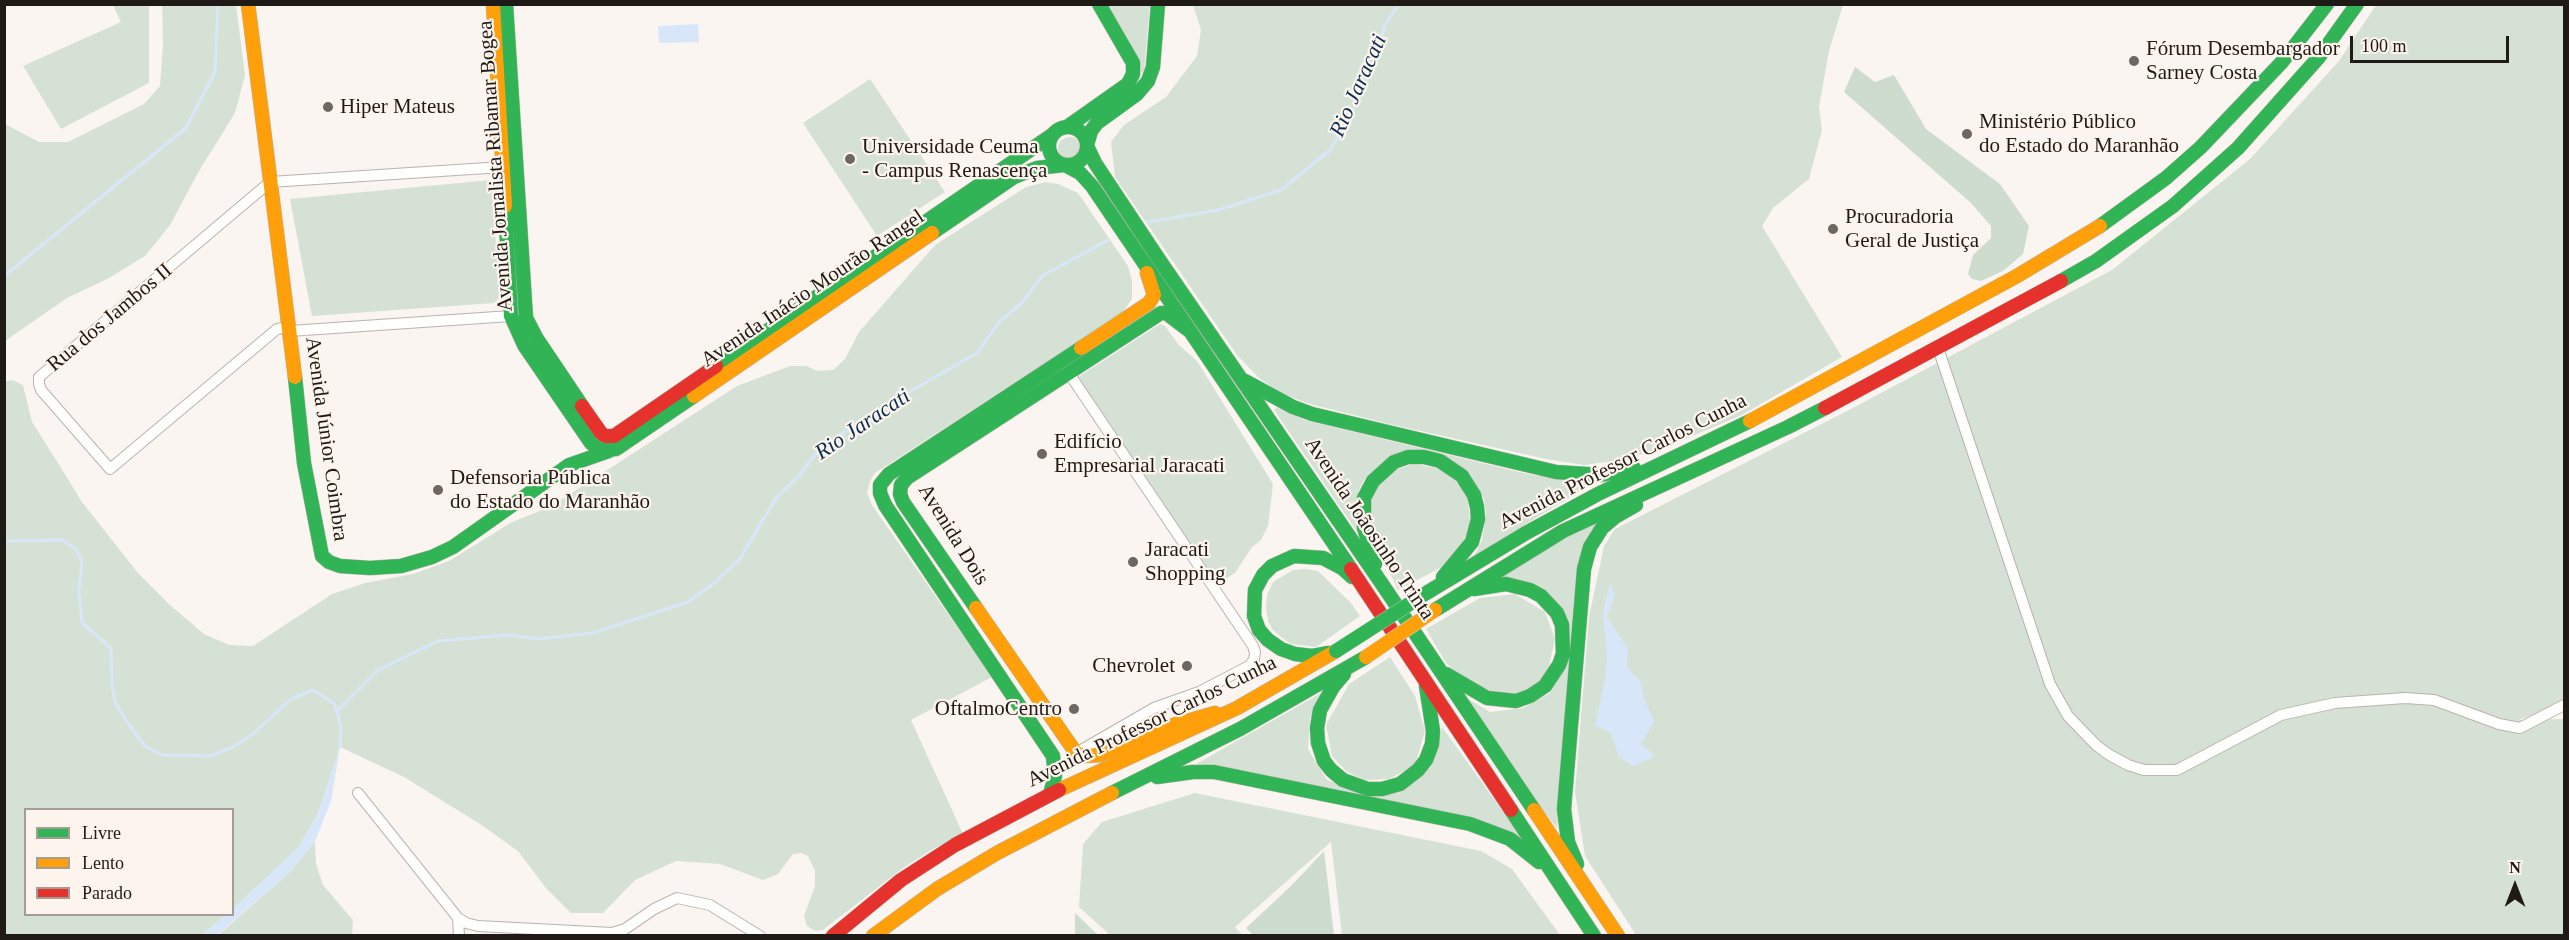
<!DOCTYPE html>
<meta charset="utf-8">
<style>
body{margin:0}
#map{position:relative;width:2569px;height:940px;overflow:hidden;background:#faf5f0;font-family:"Times New Roman",serif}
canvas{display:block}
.frame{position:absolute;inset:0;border:6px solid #1f1a15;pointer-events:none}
.legend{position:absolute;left:24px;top:808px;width:210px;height:108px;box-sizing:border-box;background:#fdf5ed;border:2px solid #a49d97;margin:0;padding:8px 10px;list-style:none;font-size:18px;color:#1f1a15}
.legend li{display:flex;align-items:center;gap:12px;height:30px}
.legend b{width:30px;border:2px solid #a49d97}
.north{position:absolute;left:2485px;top:856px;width:60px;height:60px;-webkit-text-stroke:4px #fdf5ed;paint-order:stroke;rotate:0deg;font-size:16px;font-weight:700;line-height:24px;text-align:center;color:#1f1a15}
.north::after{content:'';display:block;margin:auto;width:21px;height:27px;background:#1f1a15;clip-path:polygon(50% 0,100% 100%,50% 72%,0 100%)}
.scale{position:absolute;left:2350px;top:36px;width:159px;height:27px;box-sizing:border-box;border:3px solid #1f1a15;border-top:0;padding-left:8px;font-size:18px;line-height:21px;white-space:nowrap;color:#1f1a15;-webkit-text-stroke:4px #fdf5ed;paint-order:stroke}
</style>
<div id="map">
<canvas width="2569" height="940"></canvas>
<div class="frame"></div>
<ul class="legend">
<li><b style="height:8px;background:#30b455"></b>Livre</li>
<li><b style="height:8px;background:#ff9f0a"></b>Lento</li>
<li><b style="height:8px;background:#e5322d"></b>Parado</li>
</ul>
<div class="north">N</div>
<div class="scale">100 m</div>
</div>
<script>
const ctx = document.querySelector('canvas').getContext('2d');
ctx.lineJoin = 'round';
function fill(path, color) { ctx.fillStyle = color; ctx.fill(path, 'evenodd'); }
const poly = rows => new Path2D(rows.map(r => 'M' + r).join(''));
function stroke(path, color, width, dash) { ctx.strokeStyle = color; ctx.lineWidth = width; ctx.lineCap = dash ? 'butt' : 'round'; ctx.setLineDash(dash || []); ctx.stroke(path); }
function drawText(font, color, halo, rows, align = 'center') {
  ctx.font = font + ' "Times New Roman",serif'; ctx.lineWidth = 4.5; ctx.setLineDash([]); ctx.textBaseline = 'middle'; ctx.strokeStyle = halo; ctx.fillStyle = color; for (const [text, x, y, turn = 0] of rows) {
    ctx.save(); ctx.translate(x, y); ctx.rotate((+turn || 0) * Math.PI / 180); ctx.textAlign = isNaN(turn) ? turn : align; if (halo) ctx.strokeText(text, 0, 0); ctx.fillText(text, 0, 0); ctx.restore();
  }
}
fill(poly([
 [113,5,149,5,149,83,61,129,23,66,121,22],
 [162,5,236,5,245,75,235,113,199,171,170,225,145,256,109,278,67,298,5,341,5,124,39,142,68,142,144,104,160,86,163,44],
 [1105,5,1150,5,1144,73,1140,72,1139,61],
 [1193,5,1843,5,1829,51,1819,107,1822,130,1809,179,1773,208,1762,226,1842,357,1742,415,1669,446,1622,460,1584,465,1546,459,1385,423,1310,404,1280,393,1258,377,1237,355,1115,177,1111,142,1124,125,1166,97,1197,56,1201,30],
 [2376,5,2564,5,2564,704,2519,720,2564,719,2564,935,1636,935,1585,856,1575,792,1589,617,1604,546,1615,529,1849,410,2112,270,2250,159,2339,61],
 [870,79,945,192,877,236,803,123],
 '1058 149a12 12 0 1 1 24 0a12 12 0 1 1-24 0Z',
 [491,180,500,297,494,303,312,316,290,199],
 [1046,182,1058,184,1078,193,1128,266,1132,281,1132,299,1122,313,875,473,870,481,867,493,872,505,992,677,911,720,963,834,933,849,903,868,823,930,815,931,807,926,804,916,815,886,815,871,808,856,801,853,793,854,778,874,763,880,720,864,676,861,635,880,603,913,571,913,546,888,518,851,480,824,404,777,340,747,318,813,299,847,233,909,232,810,26,810,26,914,226,915,201,935,5,935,4,382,12,380,23,385,32,422,58,463,82,502,138,573,170,605,204,634,229,645,253,646,332,594,365,583,413,574,449,561,512,522,550,507,737,386,790,366,806,366,818,371,833,370,845,359,859,332,935,245,1026,187],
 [1160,324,1165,326,1178,344,1197,361,1273,484,1268,526,1261,540,1252,547,1235,573,1227,578,1213,577,1078,377],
 [1277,407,1304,420,1532,475,1595,482,1474,556,1482,540,1486,514,1484,499,1470,474,1449,460,1382,463,1364,480,1358,492,1355,516,1358,533,1274,410],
 [1414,464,1440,469,1460,485,1467,495,1470,521,1467,534,1460,548,1444,566,1398,590,1375,542,1368,521,1373,492,1391,471],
 [1596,520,1596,527,1581,553,1574,596,1557,828,1528,792,1465,697,1490,712,1523,708,1549,694,1562,673,1565,617,1503,578,1526,559],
 [1305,569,1318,571,1350,602,1360,616,1316,647,1291,644,1281,637,1272,629,1268,621,1266,608,1267,595,1273,582,1293,570],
 [1515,594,1545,612,1555,639,1548,671,1530,691,1498,696,1470,686,1446,663,1426,629,1480,598],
 [1390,657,1415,696,1425,731,1415,765,1389,779,1365,780,1347,772,1332,756,1326,725,1349,684],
 [1323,692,1310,718,1308,749,1327,780,1380,796,1401,792,1432,766,1442,727,1529,848,1295,783,1196,764],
 [1195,793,1481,851,1512,869,1560,935,1342,935,1331,842,1235,927,1242,935,1110,935,1079,907,1083,844,1102,822],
 [315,841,316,864,323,885,353,920,352,935,217,936,290,872]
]), '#d6e1d5');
fill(poly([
 [1855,67,1875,82,1894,75,1926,129,2000,184,2029,226,2023,254,2003,271,1981,281,1972,279,1968,274,1973,255,1991,238,1991,226,1971,203,1844,92],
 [1324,851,1334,935,1253,935,1246,928,1292,885],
 [1075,913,1098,935,1075,935]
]), '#cddccd');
fill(poly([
 [698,24,699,42,659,43,658,26],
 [1610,583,1615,595,1607,617,1628,649,1627,668,1640,680,1644,699,1654,721,1641,744,1655,756,1634,766,1619,757,1610,732,1595,726,1605,680,1607,658,1603,612],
 [340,747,331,801,315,841,290,872,217,935,201,935,226,915,232,914,233,909,299,847,318,813]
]), '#d7e7f9');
stroke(poly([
 [1148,222,1218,210,1281,190,1330,150,1352,113,1375,62,1385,25,1399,4],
 [4,276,186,128,215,72,218,4],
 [4,541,62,540,76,549,82,562,79,591,82,623,111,648,112,685,115,702,127,722,145,746,163,755,211,756,235,746,254,733,291,699,313,690,335,704,336,711],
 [340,747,341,729,337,711,378,670,438,641,508,635,537,639,593,633,688,602,713,584,740,559,776,498,798,477,821,447,890,403,977,353,1000,321,1022,303,1042,276,1108,240]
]), '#d7e7f9', 3);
const street = poly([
 [503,167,270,182,39,377,39,384,41,390,110,469,277,329,283,328,290,331,511,316],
 [1938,348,2050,684,2068,716,2096,745,2108,754,2128,765,2144,770,2177,770,2281,715,2335,703,2405,698,2434,700,2499,724,2520,728,2564,705],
 [1068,372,1253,646,1255,652,1254,660,1249,666,1199,692,1154,708,1076,753],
 [358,793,458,918,466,923,478,926,612,933,625,929,654,909,677,898,710,905,760,936],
 [458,918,459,936]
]);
const fast = poly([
 [506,4,526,318,537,339,582,406],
 [1067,127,1128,84,1133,74,1133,63,1099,4],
 '1049 146a19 19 0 1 1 38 0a19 19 0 1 1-38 0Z',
 [1087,145,1091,131,1097,123,1137,94,1148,81,1153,67,1158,4],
 [1087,146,1095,163,1160,261,1382,584,1534,810],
 [1065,165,1080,173,1092,186,1351,569],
 [505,206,511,316,524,345,591,443,600,450,616,449,694,396],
 [2100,226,2166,178,2201,147,2282,62,2327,4],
 [932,233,1014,177,1037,168,1064,165],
 [2061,281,2096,261,2173,206,2238,148,2319,57,2357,4],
 [716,366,1052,135],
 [295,377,304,463,322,556,329,562,340,566,370,568,401,566,432,557,453,547,569,465,609,451],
 [1245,381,1293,407,1312,414,1556,472,1601,475,1634,468],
 [1375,564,1364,528,1364,498,1373,481,1394,462,1408,457,1424,457,1440,461,1462,476,1474,495,1477,507,1478,519,1472,542,1443,577],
 [1428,592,1526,533,1598,494,1750,421],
 [976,608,903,502,900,494,901,485,907,478,1161,313,1166,313,1187,329],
 [1435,610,1563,531,1788,427,1825,408],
 [1328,653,1312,656,1295,654,1281,649,1268,640,1259,630,1254,616,1255,590,1263,575,1272,566,1294,556,1323,558,1342,568,1352,577],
 [1344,674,1333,687,1320,710,1317,728,1318,743,1324,761,1331,770,1343,780,1368,789,1382,789,1400,784,1418,770,1426,760,1432,744,1433,731,1426,686],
 [1446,674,1487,698,1516,701,1530,696,1545,686,1559,665,1563,654,1562,625,1557,613,1541,596,1530,590,1506,584,1474,589],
 [1157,777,1193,772,1214,772,1470,824,1510,839,1539,862],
 [1112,793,1240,729,1366,657],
 [1050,794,1055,776,1053,756,885,505,880,493,880,485,889,474,1081,348],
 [1511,810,1594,936],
 [1577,864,1568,842,1564,809,1584,569,1590,547,1602,528,1615,517,1636,505]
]);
const slow = poly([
 [248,4,295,377],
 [493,4,505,206],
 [1081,348,1149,303,1154,295,1147,273],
 [694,396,932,233],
 [1750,421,2017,276,2100,226],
 [976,608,1076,753,1083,756,1100,755,1170,726,1215,713],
 [1059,790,1237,708,1336,651],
 [1534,810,1618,936],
 [873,936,937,889,997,853,1112,793]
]);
const jam = poly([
 [582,406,601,433,605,436,614,436,716,366],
 [1825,408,2061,281],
 [1351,569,1511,810],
 [833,936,901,880,955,845,1059,790]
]);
stroke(street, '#b9b4af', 12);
stroke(fast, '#b9b4af', 15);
stroke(slow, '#b9b4af', 15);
stroke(jam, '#b9b4af', 15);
stroke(street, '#fefefd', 10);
stroke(fast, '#30b455', 14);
stroke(slow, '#ff9f0a', 14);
stroke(jam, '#e5322d', 14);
const fastBridge = poly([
 [1336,651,1428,592]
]);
const slowBridge = poly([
 [1366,657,1435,610]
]);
stroke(fastBridge, '#d5d2cf', 15, []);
stroke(slowBridge, '#d5d2cf', 15, []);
stroke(fastBridge, '#30b455', 14);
stroke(slowBridge, '#ff9f0a', 14);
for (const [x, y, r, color] of [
 [2134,61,6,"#6c6762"],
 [328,107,6,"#6c6762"],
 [1967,134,6,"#6c6762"],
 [850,159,6,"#6c6762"],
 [1833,229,6,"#6c6762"],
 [1042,454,6,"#6c6762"],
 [438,490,6,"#6c6762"],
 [1133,562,6,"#6c6762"],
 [1187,666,6,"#6c6762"],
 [1074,709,6,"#6c6762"]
]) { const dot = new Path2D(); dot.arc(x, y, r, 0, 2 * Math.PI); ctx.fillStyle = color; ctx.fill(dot); stroke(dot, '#fdf5ed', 2); }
drawText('21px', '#1f1a15', '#fdf5ed', [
 ["Fórum Desembargador",2146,49],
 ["Sarney Costa",2146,73],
 ["Hiper Mateus",340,107],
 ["Ministério Público",1979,122],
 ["do Estado do Maranhão",1979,146],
 ["Universidade Ceuma",862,147],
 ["- Campus Renascença",862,171],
 ["Procuradoria",1845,217],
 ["Geral de Justiça",1845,241],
 ["Edifício",1054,442],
 ["Empresarial Jaracati",1054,466],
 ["Defensoria Pública",450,478],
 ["do Estado do Maranhão",450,502],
 ["Jaracati",1145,550],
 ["Shopping",1145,574],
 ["Chevrolet",1175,666,"right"],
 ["OftalmoCentro",1062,709,"right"]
], 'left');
drawText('21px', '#1f1a15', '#fdf5ed', [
 ["Avenida Jornalista Ribamar Bogea",496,166,-94],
 ["Avenida Inácio Mourão Rangel",813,289,-34],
 ["Rua dos Jambos II",110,318,-40],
 ["Avenida Júnior Coimbra",326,439,82],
 ["Avenida Professor Carlos Cunha",1623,462,-27],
 ["Avenida Joãosinho Trinta",1369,529,56],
 ["Avenida Dois",953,535,58],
 ["Avenida Professor Carlos Cunha",1152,722,-26]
]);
drawText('italic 22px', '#092e53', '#fdf5ed', [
 ["Rio Jaracati",1359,86,-66],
 ["Rio Jaracati",863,425,-34]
]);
</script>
